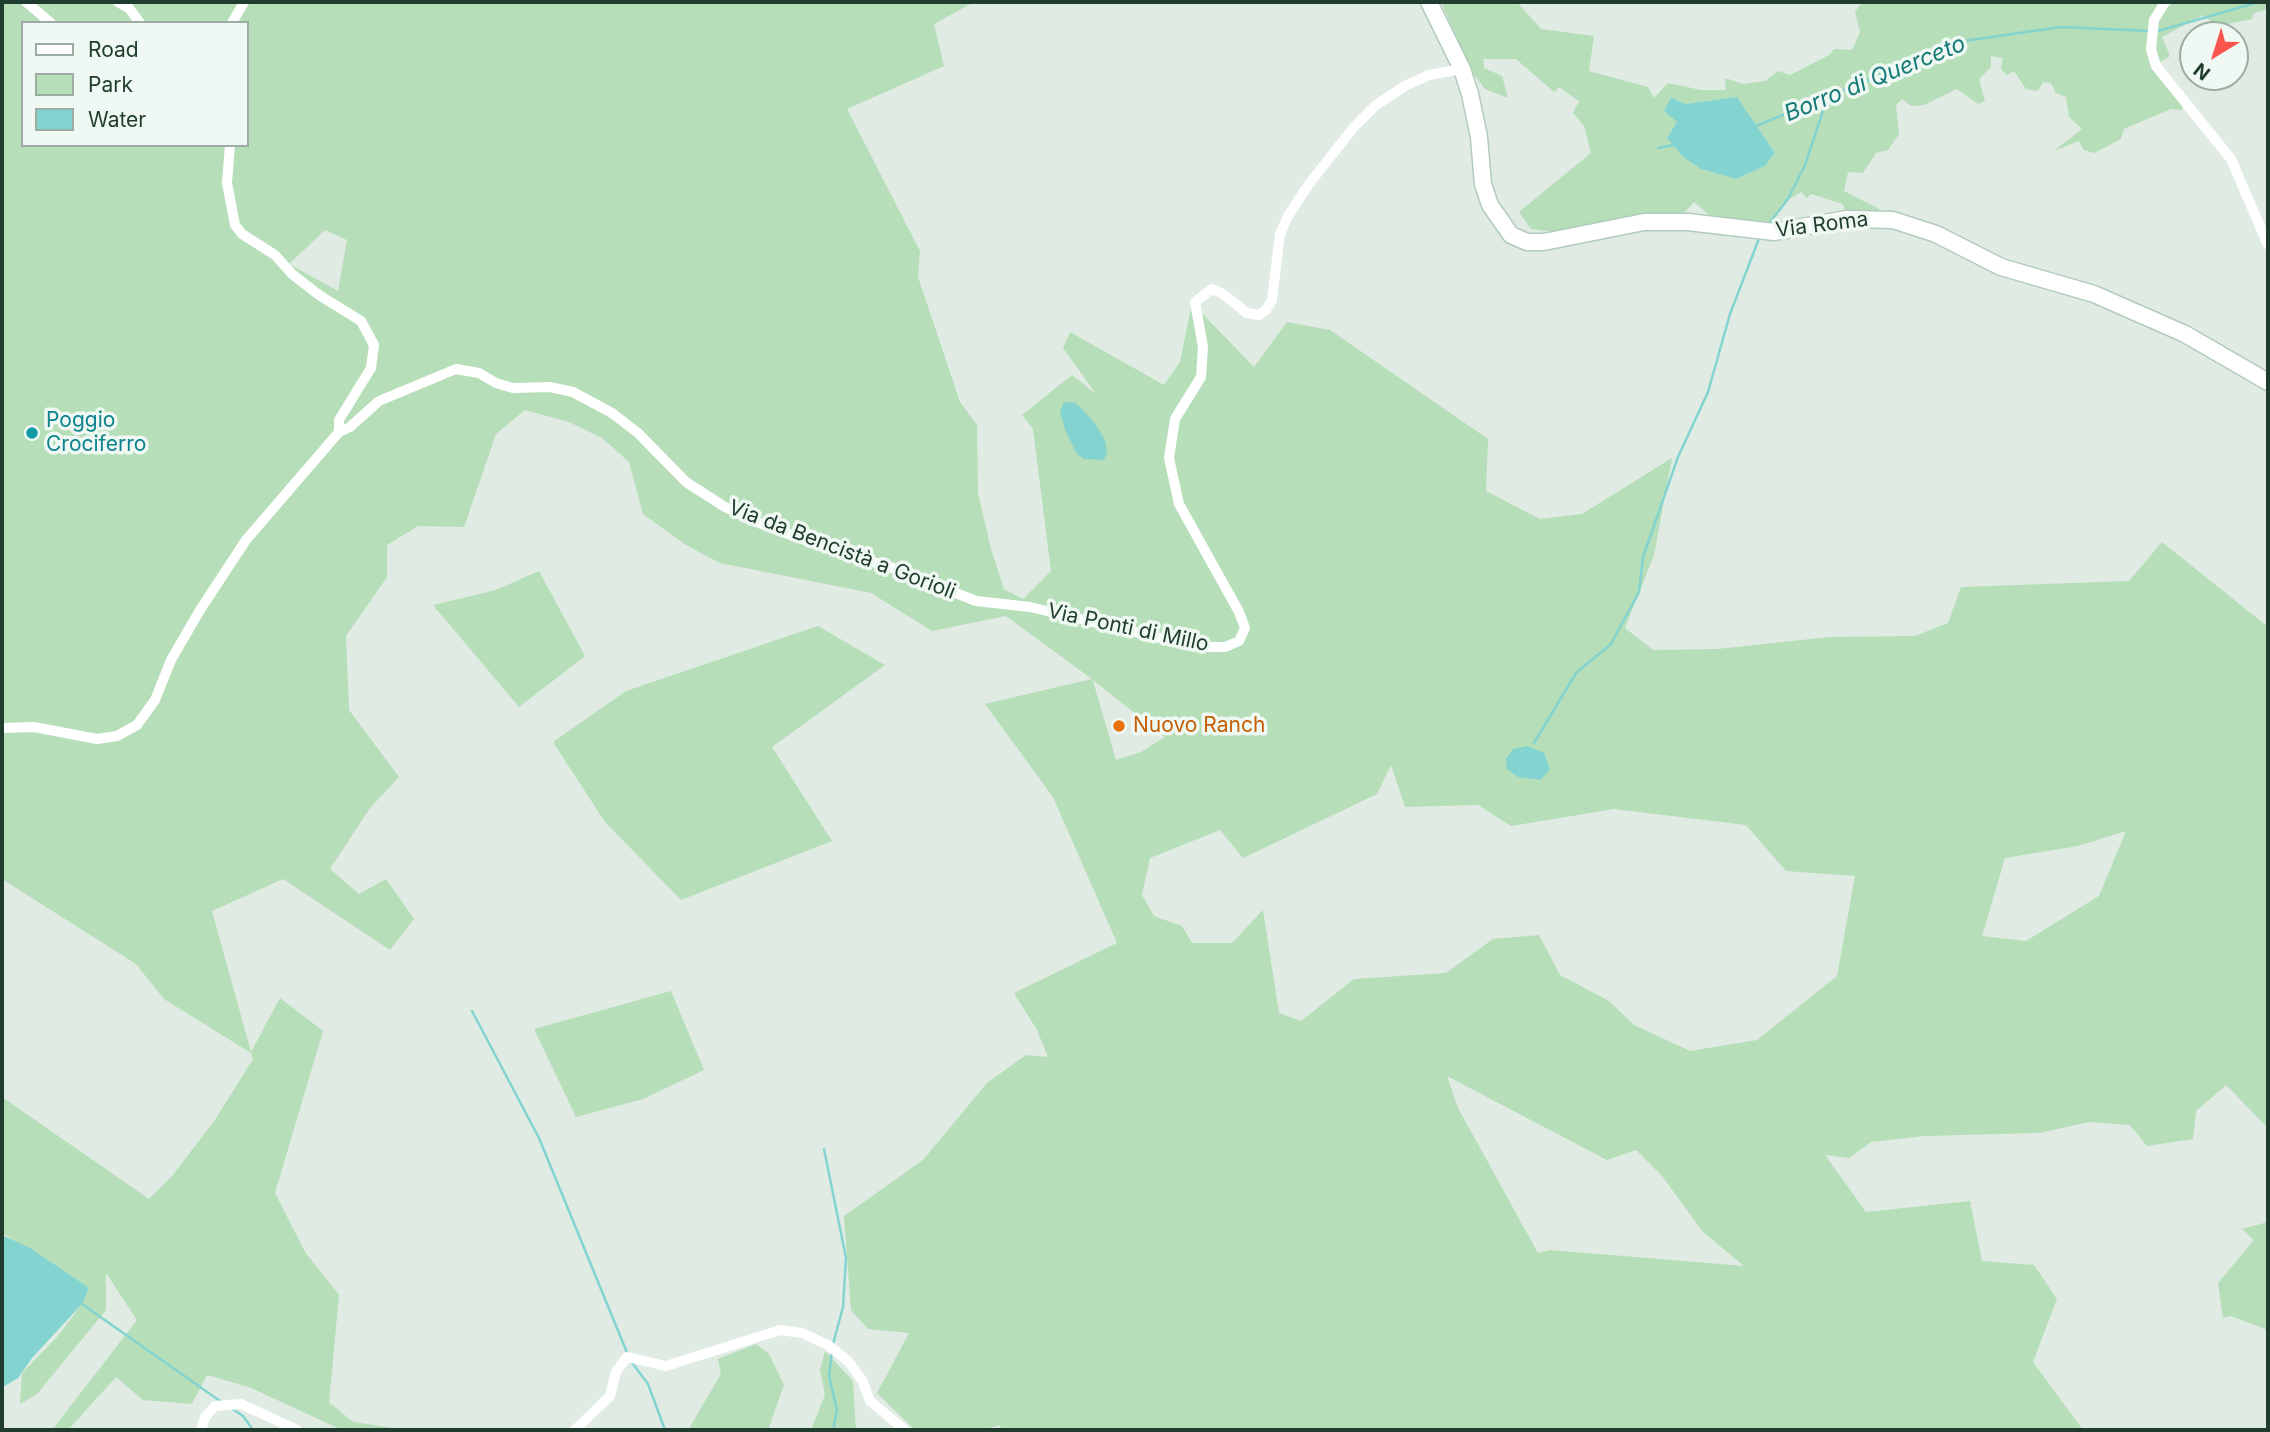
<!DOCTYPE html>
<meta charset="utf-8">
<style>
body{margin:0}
#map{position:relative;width:2270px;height:1432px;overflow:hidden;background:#dfebe3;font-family:Inter,sans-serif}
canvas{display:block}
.frame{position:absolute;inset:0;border:4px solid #1f3c2e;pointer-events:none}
.legend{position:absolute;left:21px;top:21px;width:228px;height:126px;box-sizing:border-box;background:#eff8f2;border:2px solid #9cada4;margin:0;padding:9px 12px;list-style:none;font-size:21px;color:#1f3c2e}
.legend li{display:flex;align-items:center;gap:14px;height:35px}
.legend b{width:35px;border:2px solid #9cada4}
.north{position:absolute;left:2179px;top:21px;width:70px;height:70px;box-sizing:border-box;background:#eff8f2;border:2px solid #9cada4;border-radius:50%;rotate:218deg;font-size:19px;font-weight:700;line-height:28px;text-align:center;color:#1f3c2e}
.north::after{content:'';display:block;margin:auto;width:24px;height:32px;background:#fa544e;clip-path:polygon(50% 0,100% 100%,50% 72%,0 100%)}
</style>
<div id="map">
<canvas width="2270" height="1432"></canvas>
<div class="frame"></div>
<ul class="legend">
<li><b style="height:9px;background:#fff"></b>Road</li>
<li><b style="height:19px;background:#b6deb8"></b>Park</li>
<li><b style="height:19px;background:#83d4d0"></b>Water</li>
</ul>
<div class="north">N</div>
</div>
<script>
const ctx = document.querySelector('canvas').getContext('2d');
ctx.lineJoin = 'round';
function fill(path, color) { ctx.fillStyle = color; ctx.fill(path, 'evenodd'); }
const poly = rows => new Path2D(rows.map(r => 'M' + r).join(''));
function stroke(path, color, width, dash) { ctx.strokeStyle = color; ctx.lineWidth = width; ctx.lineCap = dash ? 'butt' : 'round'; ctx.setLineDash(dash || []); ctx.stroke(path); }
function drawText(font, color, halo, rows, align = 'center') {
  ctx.font = font + ' Inter,sans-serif'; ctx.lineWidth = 7; ctx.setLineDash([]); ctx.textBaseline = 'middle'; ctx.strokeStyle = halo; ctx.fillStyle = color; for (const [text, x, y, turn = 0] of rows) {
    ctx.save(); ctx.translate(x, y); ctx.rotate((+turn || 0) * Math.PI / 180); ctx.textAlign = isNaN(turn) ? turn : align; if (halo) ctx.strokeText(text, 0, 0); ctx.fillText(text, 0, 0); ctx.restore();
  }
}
fill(poly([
 [2,2,974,2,934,24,944,66,847,109,920,251,918,277,960,402,977,425,978,493,991,549,1004,589,1023,599,1051,571,1033,429,1022,415,1072,375,1096,394,1063,348,1070,332,1164,385,1180,362,1192,303,1254,367,1287,322,1330,330,1488,439,1486,491,1540,519,1582,514,1672,458,1654,555,1625,628,1653,650,1717,649,1830,637,1915,636,1948,623,1961,587,2129,581,2162,542,2268,627,2268,1128,2226,1085,2196,1111,2193,1139,2147,1146,2130,1125,2089,1122,2040,1133,1924,1136,1871,1142,1849,1158,1825,1155,1866,1212,1970,1201,1982,1261,2034,1265,2057,1299,2033,1362,2083,1430,1003,1430,999,1425,984,1430,915,1430,877,1393,909,1333,868,1329,851,1310,844,1216,923,1160,987,1083,1026,1055,1048,1057,1037,1030,1014,993,1117,943,1053,797,985,704,1092,679,1006,616,932,631,871,593,720,563,686,545,643,514,629,462,602,438,569,422,525,410,496,434,464,527,418,526,387,545,387,577,346,636,349,710,399,777,370,808,330,869,359,894,386,879,414,919,390,950,283,879,212,911,251,1052,280,998,323,1031,275,1193,305,1252,339,1295,329,1402,353,1422,408,1430,342,1430,249,1387,207,1375,192,1404,143,1400,116,1377,68,1430,52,1430,137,1320,106,1273,106,1310,37,1394,20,1404,22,1373,57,1337,82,1304,89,1288,2,1233,2,1097,149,1199,172,1176,215,1120,253,1059,251,1053,164,999,136,964,2,879],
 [23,23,247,23,247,145,23,145],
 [325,230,347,240,338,291,289,264],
 [1093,681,1094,681,1165,737,1141,752,1116,760],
 [1391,765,1405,807,1478,805,1511,826,1614,809,1746,825,1786,871,1855,876,1837,976,1757,1040,1690,1051,1634,1025,1609,1001,1560,975,1539,935,1493,939,1446,973,1354,979,1301,1021,1279,1013,1263,910,1232,943,1192,943,1182,926,1154,916,1142,895,1150,858,1220,830,1243,858,1377,794],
 [2126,831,2099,896,2026,941,1982,936,2005,858,2078,846],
 [1447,1076,1607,1160,1636,1150,1662,1176,1703,1232,1744,1266,1550,1250,1538,1253,1458,1108],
 [1441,2,1517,2,1541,29,1594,36,1589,71,1648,87,1654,98,1668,83,1701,90,1726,90,1725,78,1743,84,1765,81,1778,71,1790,75,1829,55,1834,49,1852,50,1860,32,1855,12,1862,2,2165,2,2158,13,2175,2,2268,2,2268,9,2254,13,2252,19,2217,26,2203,15,2162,37,2170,56,2160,62,2152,53,2156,66,2186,104,2181,110,2171,109,2124,129,2121,139,2094,153,2084,150,2079,141,2054,151,2082,129,2069,117,2066,97,2056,93,2051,83,2043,82,2038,91,2026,89,2014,71,2007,75,2001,69,2003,58,1991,56,1991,67,1979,79,1985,101,1978,104,1957,89,1924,105,1911,106,1902,99,1896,105,1899,134,1888,150,1876,153,1863,173,1848,172,1844,191,1881,210,1870,217,1847,219,1843,204,1811,194,1807,198,1801,192,1785,202,1766,227,1709,215,1694,202,1685,212,1554,232,1531,229,1519,212,1591,153,1584,126,1573,113,1579,101,1559,87,1554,92,1516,59,1483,59,1484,68,1502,76,1508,98,1485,89,1472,72],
 [1671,97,1685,104,1737,97,1775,153,1765,166,1736,179,1701,169,1683,157,1667,138,1678,121,1664,111],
 [539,571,585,656,519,707,433,605,496,590],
 [818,626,885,665,772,747,832,841,681,900,605,822,553,742,626,691],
 [671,991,704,1070,643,1099,576,1117,534,1029],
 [2268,1222,2268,1330,2231,1316,2223,1318,2218,1283,2254,1240,2242,1229],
 [756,1344,769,1354,784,1385,768,1430,688,1430,721,1374,718,1359],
 [825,1351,853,1381,856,1430,811,1430,825,1395,820,1370]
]), '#b6deb8');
fill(poly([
 [1671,97,1685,104,1737,97,1775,153,1765,166,1736,179,1701,169,1683,157,1667,138,1677,122,1664,111],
 [1064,402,1076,403,1094,422,1105,440,1107,452,1104,460,1084,459,1077,454,1065,430,1060,411],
 [1528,746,1544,753,1550,769,1541,780,1518,777,1507,769,1506,759,1513,749],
 [2,1235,30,1248,89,1288,82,1304,32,1358,18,1378,3,1387]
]), '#83d4d0');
stroke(poly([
 [2158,31,2259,2],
 [1756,126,1964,41,2061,27,2151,31],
 [1658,148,1674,145],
 [1768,225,1788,199,1805,165,1828,96],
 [1534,743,1576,673,1611,644,1639,592,1643,557,1678,457,1708,392,1730,314,1760,236],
 [472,1011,539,1138,628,1355],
 [824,1149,846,1258,843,1307,833,1344],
 [82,1304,220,1401],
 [832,1351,829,1376,837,1410,833,1430],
 [633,1364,648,1384,665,1430],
 [231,1408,243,1416,253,1430]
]), '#83d4d0', 2.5);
const secondary = poly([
 [1429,2,1462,69,1470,94,1479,137,1483,184,1490,205,1511,235,1527,242,1544,242,1644,222,1688,222,1774,232,1847,219,1893,220,1936,234,2001,267,2094,294,2185,334,2268,382]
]);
stroke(secondary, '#b1ccbc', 19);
stroke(poly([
 [26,2,51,23],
 [118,2,129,8,140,23],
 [2165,2,2154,20,2151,49,2156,66,2231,159,2268,245],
 [232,23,244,2],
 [230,145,227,183,235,225,242,234,275,255,292,274,319,295,361,321,374,345,371,368,339,420,339,432],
 [2,728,34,727,97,739,117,736,137,725,155,700,171,660,200,610,246,540,339,432,350,427,379,401,456,369,479,373,496,383,513,388,550,387,573,392,612,413,638,433,686,482,725,507,759,523,848,556,885,565,976,601,1030,607,1198,647,1225,647,1239,641,1245,628,1239,612,1179,504,1169,458,1175,419,1201,377,1203,347,1195,302,1212,289,1223,294,1247,313,1259,315,1266,310,1272,300,1280,234,1288,216,1309,184,1354,127,1376,105,1405,86,1429,75,1462,69],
 [201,1430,205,1417,215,1406,241,1404,297,1430],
 [575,1430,610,1396,616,1372,627,1357,666,1366,780,1330,802,1333,828,1345,848,1361,862,1380,870,1401,905,1430]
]), '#fff', 10);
stroke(secondary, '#fff', 16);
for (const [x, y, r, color] of [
 [32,433,7,"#0f9aa8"],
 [1119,726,7,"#e8710a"]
]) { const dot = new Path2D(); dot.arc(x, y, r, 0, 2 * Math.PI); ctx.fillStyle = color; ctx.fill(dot); stroke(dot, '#eff8f2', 2.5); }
drawText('21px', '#1f3c2e', '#eff8f2', [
 ["Via Roma",1822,225,-7],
 ["Via da Bencistà a Gorioli",842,550,21],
 ["Via Ponti di Millo",1128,628,12]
]);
drawText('21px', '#0d838f', '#eff8f2', [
 ["Poggio",46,421],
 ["Crociferro",46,445]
], 'left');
drawText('21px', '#c56008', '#eff8f2', [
 ["Nuovo Ranch",1133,726]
], 'left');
drawText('italic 23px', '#167b77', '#eff8f2', [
 ["Borro di Querceto",1875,79,-22]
]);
</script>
